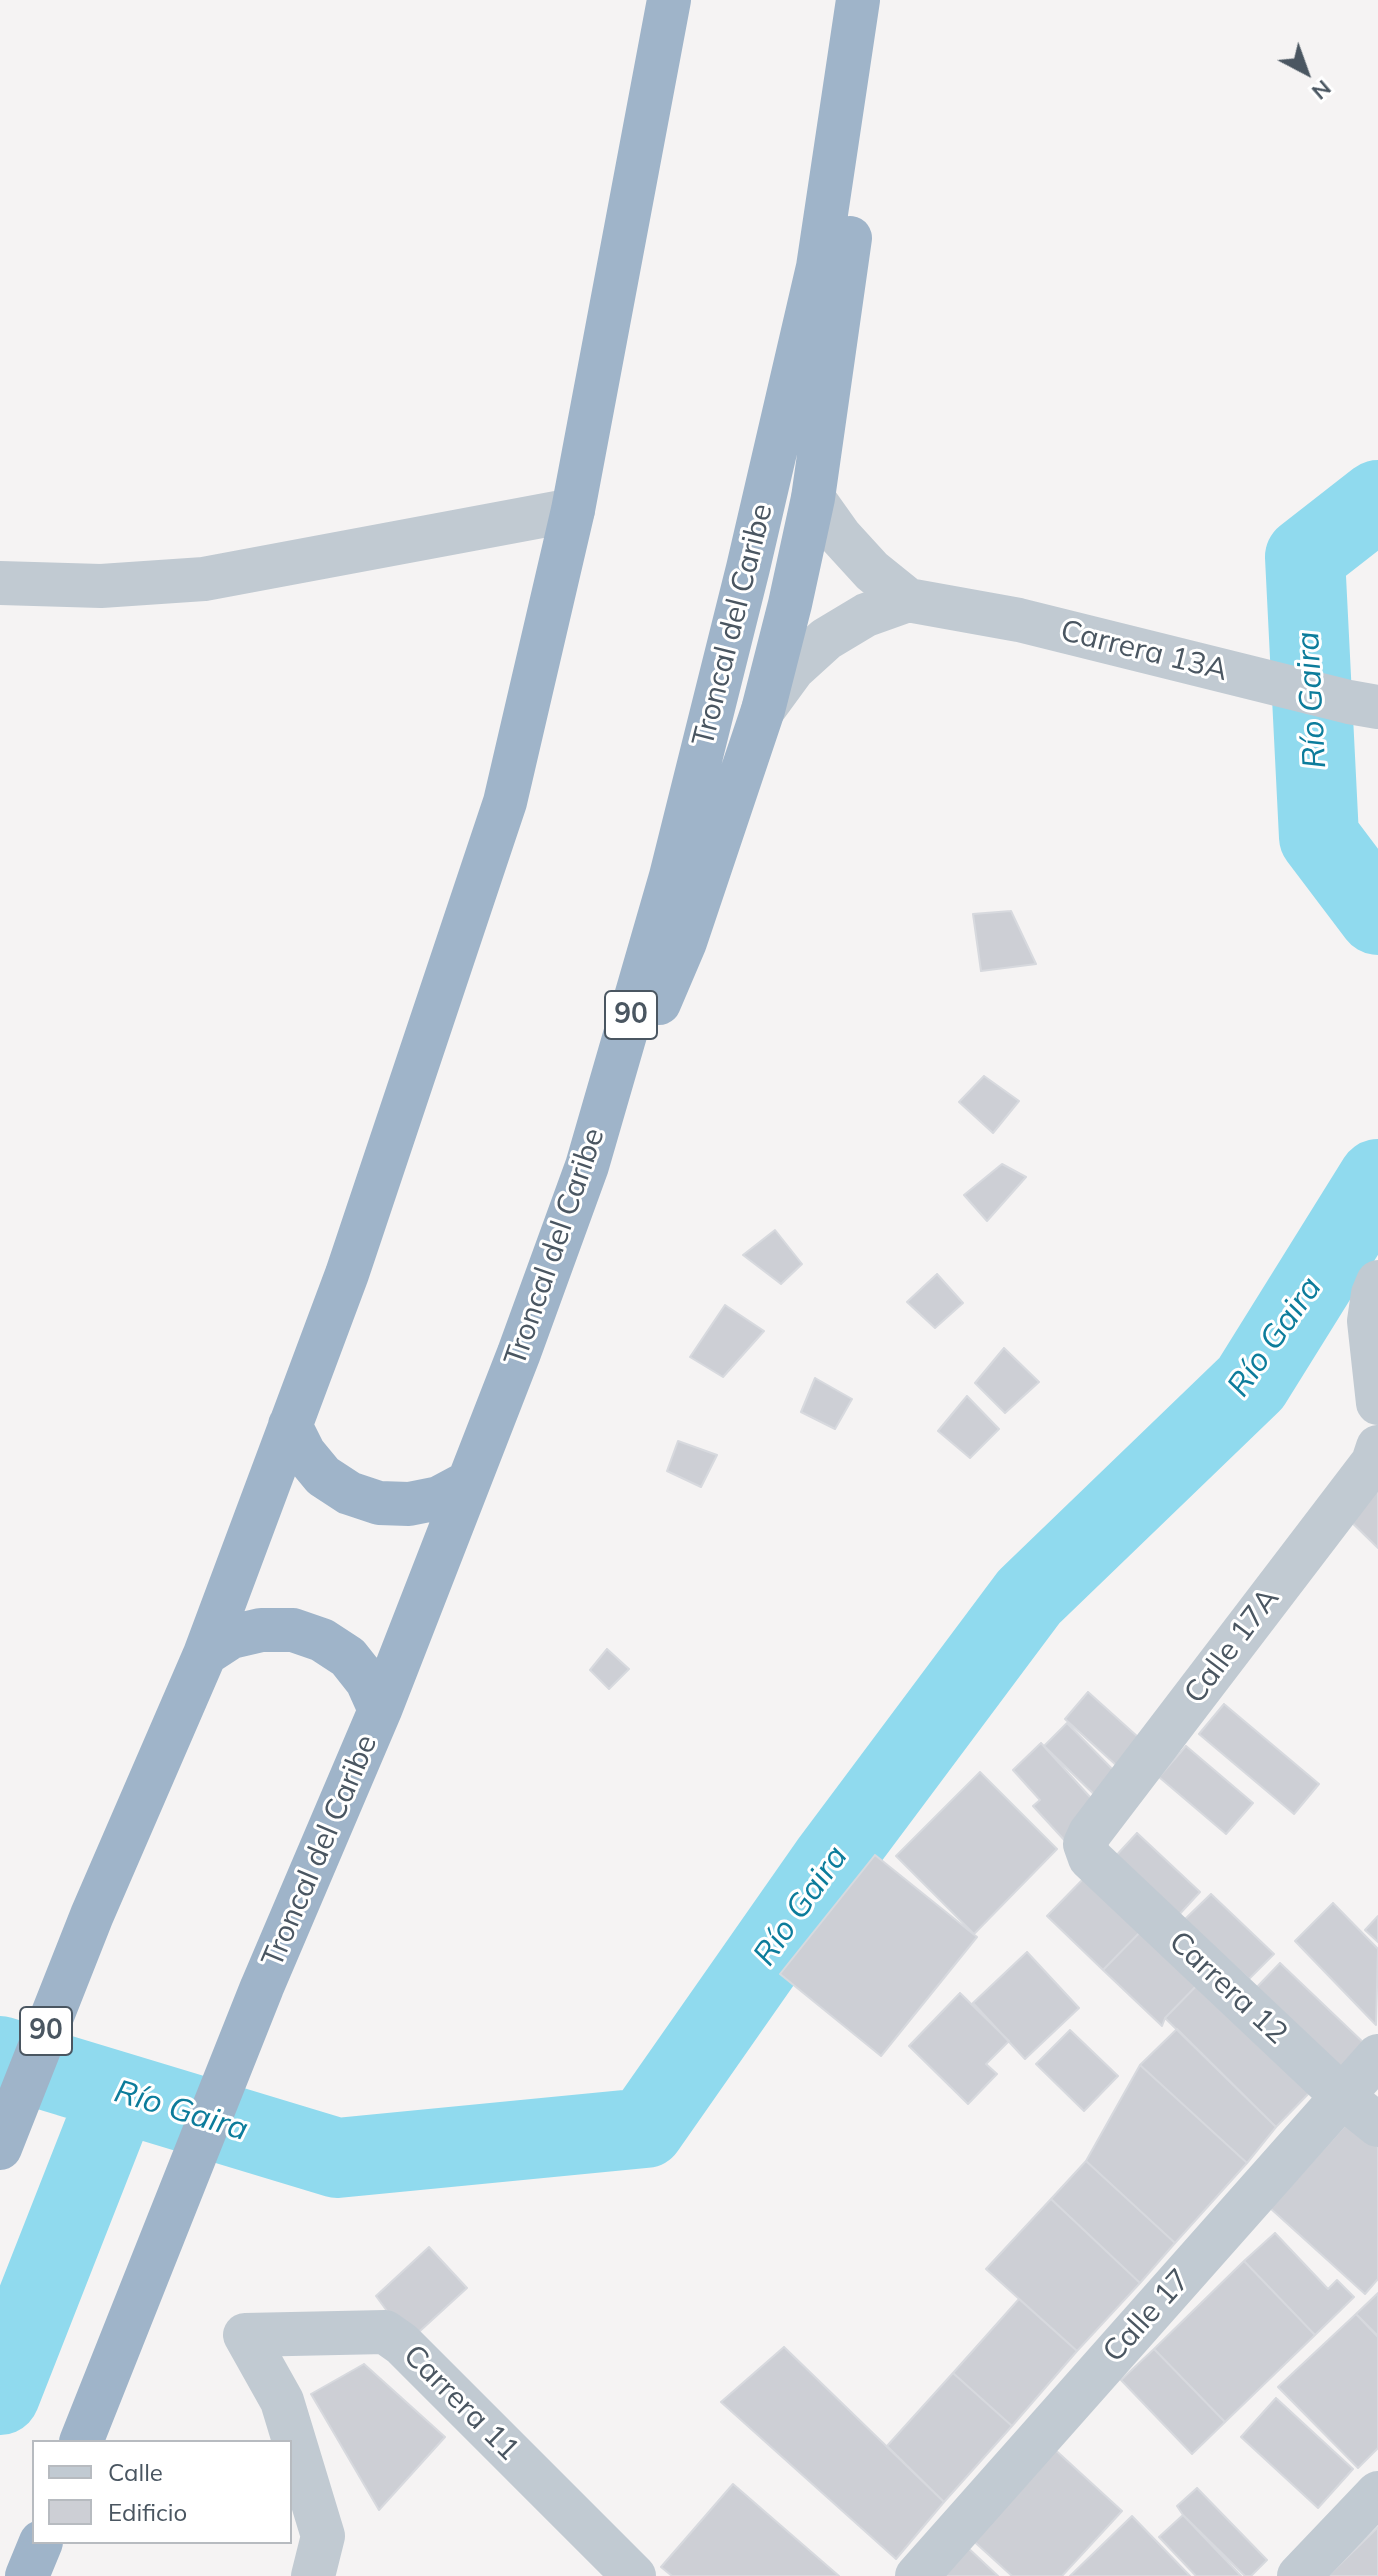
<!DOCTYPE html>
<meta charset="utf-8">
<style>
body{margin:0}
#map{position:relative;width:1378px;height:2576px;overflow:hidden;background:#f5f3f3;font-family:Mulish,sans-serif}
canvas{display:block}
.legend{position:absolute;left:32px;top:2440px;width:260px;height:104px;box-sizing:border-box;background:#fff;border:2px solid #b7bbc0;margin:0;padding:10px 14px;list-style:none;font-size:24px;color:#4a5661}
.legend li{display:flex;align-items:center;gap:16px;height:40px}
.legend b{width:40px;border:2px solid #b7bbc0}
.north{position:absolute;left:1266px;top:32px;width:80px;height:80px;-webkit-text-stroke:6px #fff;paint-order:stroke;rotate:139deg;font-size:22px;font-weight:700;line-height:32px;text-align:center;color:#4a5661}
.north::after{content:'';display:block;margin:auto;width:28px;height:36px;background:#4a5661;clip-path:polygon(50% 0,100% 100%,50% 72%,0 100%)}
</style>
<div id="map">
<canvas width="1378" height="2576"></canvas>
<ul class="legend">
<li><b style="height:10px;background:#c1cad2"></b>Calle</li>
<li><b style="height:22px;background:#cdcfd5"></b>Edificio</li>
</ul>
<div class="north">N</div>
</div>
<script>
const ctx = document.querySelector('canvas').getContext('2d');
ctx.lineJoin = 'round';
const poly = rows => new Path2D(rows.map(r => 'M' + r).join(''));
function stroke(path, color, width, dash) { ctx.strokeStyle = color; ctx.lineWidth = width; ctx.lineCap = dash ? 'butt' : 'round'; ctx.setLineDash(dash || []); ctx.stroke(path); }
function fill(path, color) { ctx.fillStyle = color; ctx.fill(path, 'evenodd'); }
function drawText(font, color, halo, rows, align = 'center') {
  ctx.font = font + ' Mulish,sans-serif'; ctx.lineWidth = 6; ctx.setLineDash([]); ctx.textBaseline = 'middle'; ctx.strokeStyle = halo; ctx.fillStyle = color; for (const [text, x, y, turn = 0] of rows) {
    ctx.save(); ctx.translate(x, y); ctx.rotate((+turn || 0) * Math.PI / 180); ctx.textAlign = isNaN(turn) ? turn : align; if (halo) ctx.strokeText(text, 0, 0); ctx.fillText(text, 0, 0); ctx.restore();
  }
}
stroke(poly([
 [1378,500,1305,557,1319,837,1378,915],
 [0,2056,337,2158,645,2128,831,1862,1029,1597,1251,1383,1378,1179],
 [0,2395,119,2092,69,2077]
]), '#90daee', 80);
const building = poly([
 [1011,911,1036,964,981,971,973,914,1011,911],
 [984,1076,1019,1101,993,1133,959,1102,984,1076],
 [1002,1164,1026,1177,987,1221,964,1195,1002,1164],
 [775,1230,802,1264,781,1284,743,1255,775,1230],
 [937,1274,963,1303,935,1328,907,1302,937,1274],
 [725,1305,764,1331,723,1377,690,1357,725,1305],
 [1004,1348,1039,1382,1005,1413,975,1383,1004,1348],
 [815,1378,852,1399,835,1429,801,1412,815,1378],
 [967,1396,999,1429,970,1458,938,1431,967,1396],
 [678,1441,717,1455,701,1487,667,1471,678,1441],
 [1378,1473,1378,1548,1340,1511,1378,1473],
 [607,1649,629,1669,609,1689,590,1670,607,1649],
 [1088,1692,1148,1746,1126,1774,1065,1719,1088,1692],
 [1224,1704,1319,1784,1294,1814,1199,1734,1224,1704],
 [1067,1723,1121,1778,1101,1801,1044,1746,1067,1723],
 [1041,1743,1099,1807,1067,1843,1033,1806,1040,1800,1013,1770,1041,1743],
 [1186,1746,1253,1803,1226,1834,1159,1777,1186,1746],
 [980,1772,1057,1849,974,1934,896,1856,980,1772],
 [1137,1833,1200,1892,1176,1918,1113,1859,1137,1833],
 [875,1855,977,1937,881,2056,780,1974,875,1855],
 [1091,1871,1147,1925,1103,1970,1047,1916,1091,1871],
 [1211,1894,1274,1954,1249,1979,1184,1920,1211,1894],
 [1333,1903,1378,1949,1376,2025,1295,1941,1333,1903],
 [1378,1916,1378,1942,1365,1930,1378,1916],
 [1147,1925,1204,1978,1165,2018,1162,2026,1103,1970,1147,1925],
 [1027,1952,1079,2008,1025,2059,973,2003,1027,1952],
 [1280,1963,1367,2046,1344,2071,1256,1988,1280,1963],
 [1204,1978,1315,2087,1276,2127,1165,2018,1204,1978],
 [960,1993,1009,2041,986,2064,997,2074,968,2104,909,2046,960,1993],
 [1177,2029,1276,2127,1247,2163,1140,2065,1177,2029],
 [1070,2030,1118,2076,1084,2111,1036,2064,1070,2030],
 [1140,2065,1247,2163,1175,2243,1086,2161,1140,2065],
 [1349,2121,1378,2147,1378,2279,1365,2294,1270,2208,1349,2121],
 [1086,2161,1175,2243,1140,2283,1051,2199,1086,2161],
 [1051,2199,1140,2283,1077,2351,986,2269,1051,2199],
 [1275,2233,1328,2289,1337,2280,1354,2297,1315,2335,1244,2261,1275,2233],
 [429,2247,467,2288,409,2341,376,2296,429,2247],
 [1244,2261,1315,2335,1225,2422,1154,2349,1244,2261],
 [1378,2293,1378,2336,1356,2314,1378,2293],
 [1019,2299,1077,2351,1012,2426,953,2373,1019,2299],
 [1356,2314,1378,2337,1378,2448,1358,2468,1278,2387,1356,2314],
 [784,2347,944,2502,896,2559,721,2402,784,2347],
 [1154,2349,1225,2422,1192,2454,1121,2380,1154,2349],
 [364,2364,445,2437,379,2510,311,2394,364,2364],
 [953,2373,1012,2426,944,2502,887,2446,953,2373],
 [1276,2398,1353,2469,1318,2508,1241,2437,1276,2398],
 [1051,2446,1122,2511,1062,2576,1012,2576,968,2536,1051,2446],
 [733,2484,839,2576,672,2576,661,2567,733,2484],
 [1197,2488,1267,2560,1251,2576,1245,2576,1183,2515,1177,2506,1197,2488],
 [1183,2515,1241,2576,1196,2576,1159,2537,1183,2515],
 [1132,2516,1190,2576,1070,2576,1132,2516],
 [1378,2527,1378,2576,1328,2576,1378,2527],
 [966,2546,998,2576,938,2576,966,2546]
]);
fill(building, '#cdcfd5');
stroke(building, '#d7d9de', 2);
stroke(poly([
 [813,498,840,536,872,571,908,600,1019,620,1349,702,1378,707],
 [0,583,101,586,204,579,573,510],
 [763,710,793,669,826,639,866,615,908,600],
 [1378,1282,1373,1294,1369,1321,1378,1403],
 [1378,1447,1373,1462,1090,1833,1085,1844,1090,1858,1342,2096,1378,2125],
 [313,2576,323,2536,282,2401,245,2335,385,2332,402,2344,634,2576],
 [917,2576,1378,2056],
 [1299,2576,1378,2493]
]), '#c1cad2', 44);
stroke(poly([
 [659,1003,685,942,763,710,790,604,813,498,850,238],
 [290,1425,304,1453,323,1476,349,1493,379,1503,409,1504,439,1498,467,1483],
 [205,1654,231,1637,261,1630,293,1630,322,1640,348,1657,367,1681,380,1710],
 [0,2148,92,1915,205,1654,347,1274,505,802,573,510,669,0],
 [81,2442,262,1987,380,1710,519,1353,587,1166,671,876,748,568,818,267,858,0],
 [27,2576,41,2542]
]), '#9fb4c9', 44);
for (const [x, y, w] of [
 [631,1015,52],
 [46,2031,52]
]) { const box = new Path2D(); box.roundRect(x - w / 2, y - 24, w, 48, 6); ctx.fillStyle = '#fff'; ctx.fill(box); stroke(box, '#4a5661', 2); }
drawText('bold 28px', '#4a5661', null, [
 ["90",631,1015],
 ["90",46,2031]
]);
drawText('30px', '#4a5661', '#fff', [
 ["Troncal del Caribe",733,625,-76],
 ["Carrera 13A",1144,651,14],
 ["Troncal del Caribe",555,1247,-71],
 ["Calle 17A",1232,1646,-53],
 ["Troncal del Caribe",320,1851,-67],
 ["Carrera 12",1228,1988,43],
 ["Calle 17",1147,2316,-48],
 ["Carrera 11",461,2403,45]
]);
drawText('italic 32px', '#0c7c9b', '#fff', [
 ["Río Gaira",1312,700,-93],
 ["Río Gaira",1275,1337,-55],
 ["Río Gaira",801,1906,-55],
 ["Río Gaira",181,2111,17]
]);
</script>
